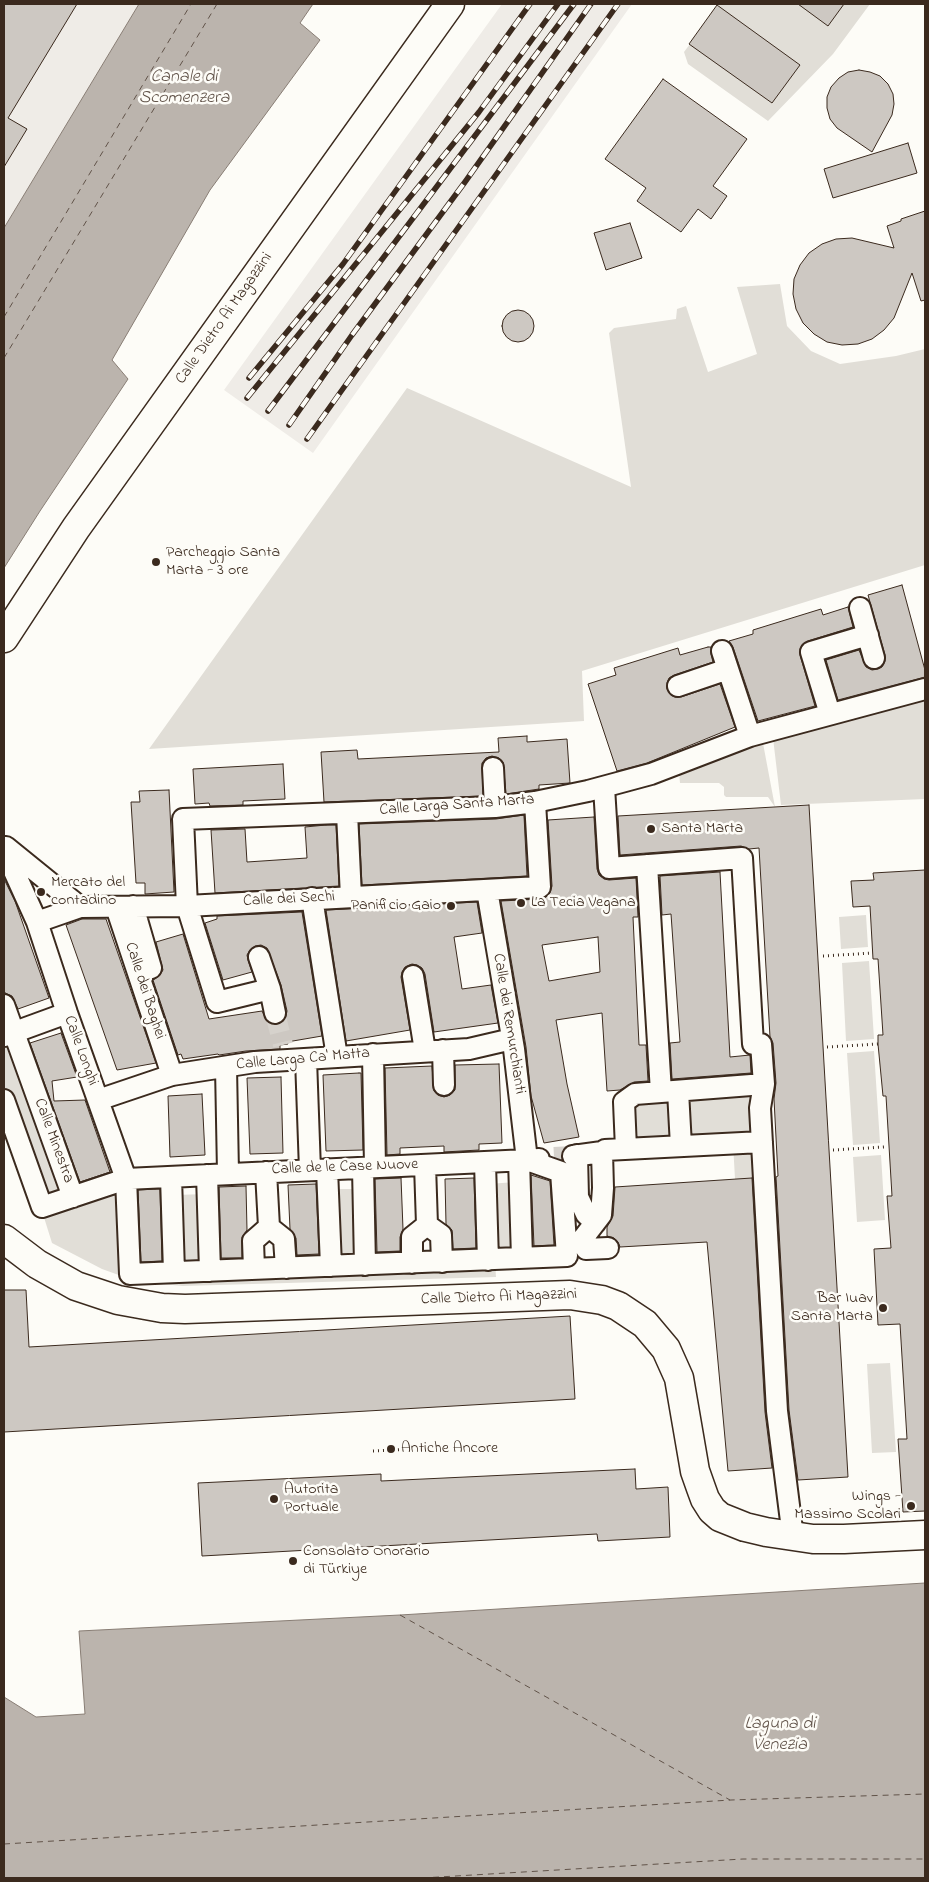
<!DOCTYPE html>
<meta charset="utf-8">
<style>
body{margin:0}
#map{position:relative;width:929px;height:1882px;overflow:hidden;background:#fdfcf7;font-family:"Indie Flower",sans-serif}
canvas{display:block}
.frame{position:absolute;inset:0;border:5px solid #3b2a1e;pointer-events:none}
</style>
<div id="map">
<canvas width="929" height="1882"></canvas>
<div class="frame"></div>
</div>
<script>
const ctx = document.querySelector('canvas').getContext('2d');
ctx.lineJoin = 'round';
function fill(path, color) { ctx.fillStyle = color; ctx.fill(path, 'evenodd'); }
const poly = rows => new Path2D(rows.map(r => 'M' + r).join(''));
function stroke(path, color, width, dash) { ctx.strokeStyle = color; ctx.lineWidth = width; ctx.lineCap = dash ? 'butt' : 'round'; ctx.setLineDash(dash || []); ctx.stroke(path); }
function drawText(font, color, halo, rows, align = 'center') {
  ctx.font = font + ' "Indie Flower",sans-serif'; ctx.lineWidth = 5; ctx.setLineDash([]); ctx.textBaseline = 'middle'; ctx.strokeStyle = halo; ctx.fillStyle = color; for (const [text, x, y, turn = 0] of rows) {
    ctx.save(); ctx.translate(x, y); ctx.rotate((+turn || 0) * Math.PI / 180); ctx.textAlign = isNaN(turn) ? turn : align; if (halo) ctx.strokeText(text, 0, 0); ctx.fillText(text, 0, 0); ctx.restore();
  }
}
fill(poly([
 [4,4,139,4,4,228],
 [502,4,632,4,313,453,224,390]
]), '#efece7');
fill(poly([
 [720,4,870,4,833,54,768,121,688,64,684,52],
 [780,284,787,326,811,351,840,364,896,356,925,349,925,565,582,671,584,721,149,749,407,388,631,487,609,333,614,328,676,319,677,309,686,306,708,372,757,354,737,287],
 [925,700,925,799,781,805,773,738],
 [762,738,775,807,768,797,726,797,724,795,724,787,719,783,680,783,679,773],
 [866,915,868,947,841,949,839,917],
 [869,961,874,1039,846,1041,842,963],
 [14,1040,67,1191,44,1199,4,1086,4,1044],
 [874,1051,880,1143,853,1145,847,1053],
 [753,1085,776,1403,760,1403,735,1179,733,1143,626,1149,635,1094],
 [881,1155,885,1220,857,1222,853,1157],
 [516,1182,519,1256,491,1256,488,1184],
 [331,1189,362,1189,364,1262,334,1263],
 [125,1190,128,1275,495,1262,496,1277,183,1286,140,1282,127,1278,102,1269,52,1243,42,1211],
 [206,1194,208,1268,177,1269,175,1195],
 [890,1363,896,1452,872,1453,867,1364]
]), '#e1ded7');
const water = poly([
 [139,4,313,4,300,23,320,40,210,190,112,360,128,379,40,511,4,568,4,228,139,4],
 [925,1583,925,1878,4,1878,4,1697,36,1717,85,1714,79,1631,400,1615,925,1583]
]);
fill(water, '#bbb4ad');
stroke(water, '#887d74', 1);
stroke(poly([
 [4,317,191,4],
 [4,358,217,4],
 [400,1615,730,1800],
 [4,1844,731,1800,925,1794],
 [422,1878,743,1859,925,1859]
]), '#615349', 1, [6, 5]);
const building = poly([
 [4,4,77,4,8,118,27,129,4,167,4,4],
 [798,4,844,4,828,26,798,4],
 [717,5,800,65,772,103,689,44,717,5],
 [859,70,870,72,880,76,888,84,893,94,894,104,892,115,872,152,837,128,830,119,827,108,827,97,831,87,839,78,848,72,859,70],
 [663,79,747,139,713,186,727,196,711,219,698,209,681,232,637,201,646,188,605,159,663,79],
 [908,143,917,173,833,198,824,169,908,143],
 [925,211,925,300,921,301,912,273,894,318,884,330,872,339,858,344,842,345,827,342,814,334,803,323,796,309,793,294,794,279,800,265,809,253,822,244,836,239,852,238,894,248,887,226,901,221,901,219,925,211],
 [630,223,642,258,606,270,594,233,630,223],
 '502 326a16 16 0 1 1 32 0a16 16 0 1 1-32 0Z',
 [902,585,925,670,925,677,838,700,826,660,859,650,866,667,872,670,878,669,882,667,885,661,885,655,868,595,902,585],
 [848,607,853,627,808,641,803,644,800,649,800,655,815,706,758,721,733,647,729,641,753,634,753,630,821,609,823,615,848,607],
 [708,647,711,647,711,654,713,662,674,675,669,678,667,683,667,689,671,695,675,697,681,697,720,684,735,727,647,763,617,771,588,684,616,675,614,668,678,648,680,655,708,647],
 [527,736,527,742,567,739,570,783,539,785,539,789,506,794,503,762,499,758,492,756,486,758,482,763,483,796,324,802,321,752,357,750,358,759,499,752,498,738,527,736],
 [283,764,285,799,243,801,243,805,210,806,209,803,195,804,193,769,283,764],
 [169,790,174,892,145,894,145,883,136,883,131,802,140,802,139,791,169,790],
 [809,805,848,1477,798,1480,789,1410,776,1177,778,1176,774,1099,776,1083,773,1043,770,1037,759,848,749,849,741,846,620,855,618,816,809,805],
 [524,815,527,876,362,885,359,824,496,819,524,815],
 [594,817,597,869,599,875,604,879,609,880,636,878,638,917,633,917,639,1045,646,1045,648,1081,634,1082,620,1090,607,1091,602,1013,556,1020,567,1084,579,1137,544,1143,531,1096,526,1047,501,901,541,899,546,897,550,893,552,886,548,820,594,817],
 [598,937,600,972,549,981,542,945,598,937],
 [326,825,336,825,339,886,215,893,211,830,245,829,247,862,307,858,305,827,326,825],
 [925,870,925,1511,903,1512,898,1439,907,1439,900,1324,878,1325,874,1249,891,1248,887,1196,892,1196,886,1096,883,1096,878,1044,878,1035,883,1035,878,959,873,959,870,906,853,907,851,881,874,880,873,873,925,870],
 [720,872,730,1057,750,1055,751,1073,672,1079,670,1043,680,1042,671,914,662,915,660,876,720,872],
 [4,879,15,901,49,998,18,1009,12,996,5,993,4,990,4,879],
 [477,902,482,933,454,937,462,989,491,985,498,1023,434,1032,425,974,422,968,417,965,412,964,405,967,402,972,401,977,410,1030,346,1041,326,910,477,902],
 [302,912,322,1036,287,1042,288,1044,280,1045,280,1049,246,1051,219,1055,218,1054,183,1059,181,1054,178,1055,153,980,159,976,163,970,156,942,183,934,209,1019,262,1011,267,1021,272,1024,277,1025,283,1021,286,1016,287,1011,281,985,267,948,261,945,255,946,250,950,247,955,248,960,252,972,223,980,205,923,217,919,217,916,302,912],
 [82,919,106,919,156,1063,117,1070,66,925,82,919],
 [61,1033,77,1077,52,1081,54,1101,85,1100,110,1172,80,1182,30,1043,61,1033],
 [499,1064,502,1143,479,1144,479,1150,444,1152,444,1146,400,1148,400,1154,387,1155,385,1068,432,1066,434,1091,438,1095,444,1097,450,1095,455,1090,455,1065,499,1064],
 [359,1073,361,1073,363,1150,326,1151,323,1075,359,1073],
 [281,1077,283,1153,250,1154,247,1078,281,1077],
 [202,1094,205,1155,170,1157,168,1096,202,1094],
 [531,1175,550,1181,554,1245,534,1246,531,1175],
 [401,1178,403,1229,400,1237,400,1251,377,1252,375,1179,401,1178],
 [474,1178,476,1248,453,1249,452,1230,446,1224,445,1179,474,1178],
 [752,1178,765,1412,772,1468,728,1471,707,1242,620,1247,618,1242,614,1238,607,1236,607,1227,613,1216,615,1187,752,1178],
 [316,1184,319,1254,297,1255,296,1238,290,1229,288,1185,316,1184],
 [246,1186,247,1230,242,1237,242,1258,221,1258,219,1187,246,1186],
 [155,1189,160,1189,162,1261,141,1262,138,1190,155,1189],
 [4,1290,26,1290,29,1347,570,1316,575,1399,4,1432,4,1290],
 [635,1469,636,1489,668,1487,670,1537,598,1541,597,1534,202,1556,198,1483,381,1474,381,1481,635,1469]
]);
fill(building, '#cdc8c2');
stroke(building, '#3b2a1e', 1);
stroke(poly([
 [275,1013,283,1045],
 [554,1157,573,1156]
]), '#d6d2cc', 20, [20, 10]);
const pedestrian = poly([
 [860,608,874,658],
 [722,651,750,736],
 [678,686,728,669],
 [830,714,811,652,868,635],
 [493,768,495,807],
 [604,787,609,868,742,858,753,1044,761,1044,764,1084,760,1108,777,1411,793,1537],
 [347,813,351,897],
 [6,847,80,907],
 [4,849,37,922,80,907,187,906,540,887,535,802],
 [647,865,661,1092,764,1084],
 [487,890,514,1049,527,1160,539,1159],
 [312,898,337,1057],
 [133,906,151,968,139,972],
 [116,907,172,1075],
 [259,957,270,989,275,1013],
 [413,976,425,1051],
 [270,989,217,1002,187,906,183,819,495,807,535,802,588,791,651,774,750,736,925,689],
 [4,1005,73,1197],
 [4,1036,67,1013],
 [443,1050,444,1085],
 [373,1054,375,1167],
 [306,1059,310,1170],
 [226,1067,228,1173],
 [678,1091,681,1146],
 [4,1100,42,1207,126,1179,527,1160,561,1172,567,1256,130,1274,126,1179,67,1013,37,922],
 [98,1100,172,1075,255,1062,469,1049,512,1039],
 [626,1149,624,1102,635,1094,661,1092],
 [602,1152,605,1150,762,1142],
 [577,1155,578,1197,586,1214,595,1223],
 [573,1156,602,1152,603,1188,601,1215,581,1241,586,1249,608,1248],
 [519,1160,522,1258],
 [485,1163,488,1260],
 [425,1165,427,1225],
 [363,1168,365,1265],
 [327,1169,331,1266],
 [266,1172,269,1227,284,1239,286,1268],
 [207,1175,210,1271],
 [171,1177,174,1272],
 [427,1225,441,1235,442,1262],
 [412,1263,412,1237,427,1225],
 [254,1269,253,1241,269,1227]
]);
const minor = poly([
 [4,638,76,528,450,4],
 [4,1239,37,1264,76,1286,118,1300,162,1308,185,1309,570,1295,602,1300,618,1306,645,1324,666,1349,679,1378,695,1471,701,1488,705,1499,712,1510,720,1517,745,1527,766,1532,813,1539,844,1539,925,1535]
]);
stroke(pedestrian, '#3b2a1e', 24);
stroke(minor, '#3b2a1e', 31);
stroke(poly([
 [823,956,873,953],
 [827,1047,878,1044],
 [833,1150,884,1147],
 [373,1451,411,1449]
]), '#3b2a1e', 3, [1, 4]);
stroke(pedestrian, '#fdfcf7', 20);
stroke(minor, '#fdfcf7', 28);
const rail = poly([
 [249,378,343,264,530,4],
 [247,398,479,112,558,4],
 [268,411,574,4],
 [289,425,352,335,465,182,591,4],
 [307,439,618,4]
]);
stroke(rail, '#3b2a1e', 5.5);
stroke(rail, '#fdfcf7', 4, [11]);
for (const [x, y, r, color] of [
 [156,562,5,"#3b2a1e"],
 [651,829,5,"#3b2a1e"],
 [41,892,5,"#3b2a1e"],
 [521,903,5,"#3b2a1e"],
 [451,906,5,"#3b2a1e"],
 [883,1308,5,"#3b2a1e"],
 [391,1449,5,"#3b2a1e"],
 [274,1499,5,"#3b2a1e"],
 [911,1506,5,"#3b2a1e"],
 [293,1561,5,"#3b2a1e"]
]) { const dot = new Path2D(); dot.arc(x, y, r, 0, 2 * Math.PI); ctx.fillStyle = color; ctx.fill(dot); stroke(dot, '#fdfcf7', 2); }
drawText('16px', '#3b2a1e', '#fdfcf7', [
 ["Calle Dietro Ai Magazzini",225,319,-55],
 ["Calle Larga Santa Marta",457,806,-4],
 ["Calle dei Sechi",289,900,-3],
 ["Calle dei Baghei",144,991,72],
 ["Calle dei Remurchianti",508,1024,81],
 ["Calle Longhi",80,1051,70],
 ["Calle Larga Ca' Matta",303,1060,-5],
 ["Calle Minestra",53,1141,70],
 ["Calle de le Case Nuove",345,1168,-2],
 ["Calle Dietro Ai Magazzini",499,1298,-2]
]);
drawText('16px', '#3b2a1e', '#fdfcf7', [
 ["Parcheggio Santa",166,553],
 ["Marta - 3 ore",166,571],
 ["Santa Marta",661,829],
 ["Mercato del",51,883],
 ["contadino",51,901],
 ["La Tecia Vegana",531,903],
 ["Panificio Gaio",441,906,"right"],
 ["Bar Iuav",873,1299,"right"],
 ["Santa Marta",873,1317,"right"],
 ["Antiche Ancore",401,1449],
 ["Autorita",284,1490],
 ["Portuale",284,1508],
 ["Wings -",901,1497,"right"],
 ["Massimo Scolari",901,1515,"right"],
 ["Consolato Onorario",303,1552],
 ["di Türkiye",303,1570]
], 'left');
drawText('italic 18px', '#615349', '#fdfcf7', [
 ["Canale di",184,78],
 ["Scomenzera",184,99],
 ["Laguna di",780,1725],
 ["Venezia",780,1746]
]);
</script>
